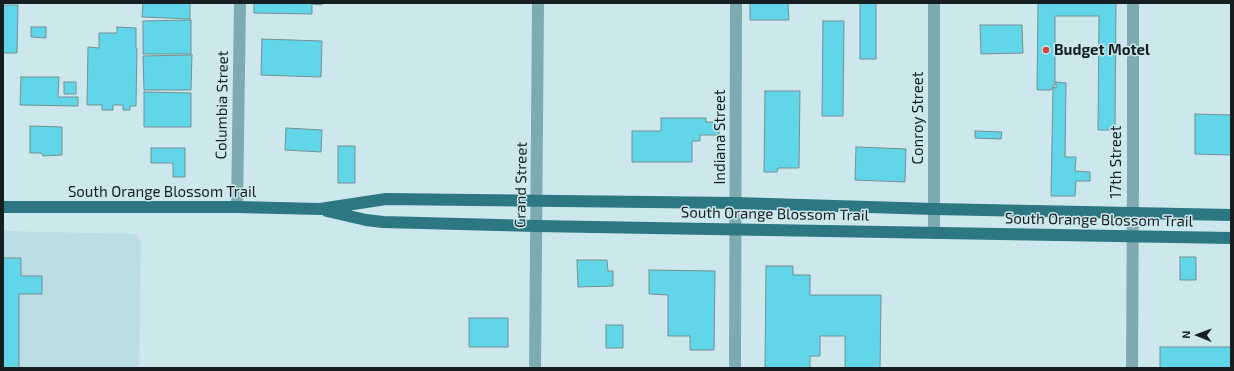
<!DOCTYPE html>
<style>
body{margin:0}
#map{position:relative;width:1234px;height:371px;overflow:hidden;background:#cde8ed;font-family:"Exo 2",sans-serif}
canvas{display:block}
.frame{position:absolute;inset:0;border:4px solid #151f21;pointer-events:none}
.north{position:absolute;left:1178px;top:315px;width:40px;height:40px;-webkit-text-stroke:3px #cde8ed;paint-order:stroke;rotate:271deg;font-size:11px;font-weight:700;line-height:16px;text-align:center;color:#151f21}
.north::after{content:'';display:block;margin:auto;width:14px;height:18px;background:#151f21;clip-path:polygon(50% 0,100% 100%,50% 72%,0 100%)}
</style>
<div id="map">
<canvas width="1234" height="371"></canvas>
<div class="frame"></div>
<div class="north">N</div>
</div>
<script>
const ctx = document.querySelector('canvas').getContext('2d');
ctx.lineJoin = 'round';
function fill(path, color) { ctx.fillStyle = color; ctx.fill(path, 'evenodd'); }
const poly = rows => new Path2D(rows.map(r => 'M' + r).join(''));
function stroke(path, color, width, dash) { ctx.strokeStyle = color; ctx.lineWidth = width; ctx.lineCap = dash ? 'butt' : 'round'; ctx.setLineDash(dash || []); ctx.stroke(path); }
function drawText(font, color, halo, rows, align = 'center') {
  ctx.font = font + ' "Exo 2",sans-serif'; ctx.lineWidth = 3; ctx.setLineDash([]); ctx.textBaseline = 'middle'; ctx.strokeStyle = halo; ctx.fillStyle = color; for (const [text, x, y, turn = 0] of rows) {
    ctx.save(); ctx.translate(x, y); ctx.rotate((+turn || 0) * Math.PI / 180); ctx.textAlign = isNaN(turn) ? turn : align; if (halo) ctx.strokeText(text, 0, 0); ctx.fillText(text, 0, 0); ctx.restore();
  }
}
fill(poly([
 [3,231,135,234,141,241,139,368,3,368]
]), '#badee4');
const building = poly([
 [143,3,190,3,190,19,142,17,143,3],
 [254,3,322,3,322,5,312,4,312,14,254,13,254,3],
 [750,3,788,3,789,20,750,20,750,3],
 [860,3,876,3,876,59,860,59,860,3],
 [1038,3,1116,3,1115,130,1098,130,1099,16,1055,16,1055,84,1051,90,1037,90,1038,3],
 [3,5,18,5,17,53,3,53,3,5],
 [191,20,191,54,143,54,143,21,191,20],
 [823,21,844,21,843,116,822,116,823,21],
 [980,25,1022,25,1023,53,981,54,980,25],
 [31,27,46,27,46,38,31,37,31,27],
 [117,27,136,28,136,48,137,48,136,106,130,106,130,110,123,110,123,105,113,105,113,110,102,110,102,105,87,105,88,47,99,48,99,33,117,33,117,27],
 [262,39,322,41,321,77,261,75,262,39],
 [192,55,191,90,144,90,143,56,192,55],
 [21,77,59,77,58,97,78,97,78,106,20,105,21,77],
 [64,82,76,82,76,94,64,94,64,82],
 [1056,82,1066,83,1065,157,1076,157,1075,171,1090,172,1090,181,1076,181,1075,196,1051,196,1053,87,1056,88,1056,82],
 [765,91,800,91,799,168,778,168,777,172,764,172,765,91],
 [144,92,191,93,191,127,144,127,144,92],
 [1195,114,1231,115,1231,155,1195,154,1195,114],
 [661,118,706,118,706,122,719,122,719,135,700,135,700,141,692,141,692,162,632,162,632,131,661,131,661,118],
 [30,126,62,127,62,155,43,156,41,153,30,153,30,126],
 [286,128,322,130,321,152,285,150,286,128],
 [975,131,1002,132,1001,139,975,138,975,131],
 [338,146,355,146,355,183,338,183,338,146],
 [856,147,906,149,905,182,855,180,856,147],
 [151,148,185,148,185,177,173,177,173,163,151,163,151,148],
 [1180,257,1196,257,1196,280,1180,280,1180,257],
 [3,258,21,258,21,276,42,276,42,294,19,294,19,368,3,368,3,258],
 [577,260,607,260,608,271,613,271,613,286,578,287,577,260],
 [766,266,793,266,793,275,810,275,810,295,881,295,880,368,845,368,845,336,820,336,820,356,810,356,810,368,765,368,766,266],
 [649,270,715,271,714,350,690,350,690,336,668,336,668,295,649,294,649,270],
 [469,318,508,318,508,347,469,347,469,318],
 [606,325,623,325,623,348,606,348,606,325],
 [1160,347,1231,347,1231,368,1160,368,1160,347]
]);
fill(building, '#60d6e8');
stroke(building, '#758f93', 1);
stroke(poly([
 [237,207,240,3],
 [934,233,934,3],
 [535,368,538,3],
 [735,368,736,3],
 [1132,368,1133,175,1133,3]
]), '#7eaab1', 12);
stroke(poly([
 [3,207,237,207,320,209,386,199,736,203,934,209,1231,215],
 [327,211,366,220,383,222,536,226,1231,238]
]), '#2d7782', 12);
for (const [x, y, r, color] of [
 [1046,50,4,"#d24538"]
]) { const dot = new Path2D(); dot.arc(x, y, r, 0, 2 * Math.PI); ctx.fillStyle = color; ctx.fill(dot); stroke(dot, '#cde8ed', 1.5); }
drawText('bold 15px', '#151f21', '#cde8ed', [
 ["Budget Motel",1054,50]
], 'left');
drawText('15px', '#151f21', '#cde8ed', [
 ["Columbia Street",222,105,-89],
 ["Conroy Street",918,118,-90],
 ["Indiana Street",720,137,-90],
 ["17th Street",1116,162,-90],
 ["Grand Street",521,185,-89],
 ["South Orange Blossom Trail",162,192],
 ["South Orange Blossom Trail",775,214,1],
 ["South Orange Blossom Trail",1099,220,1]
]);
</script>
